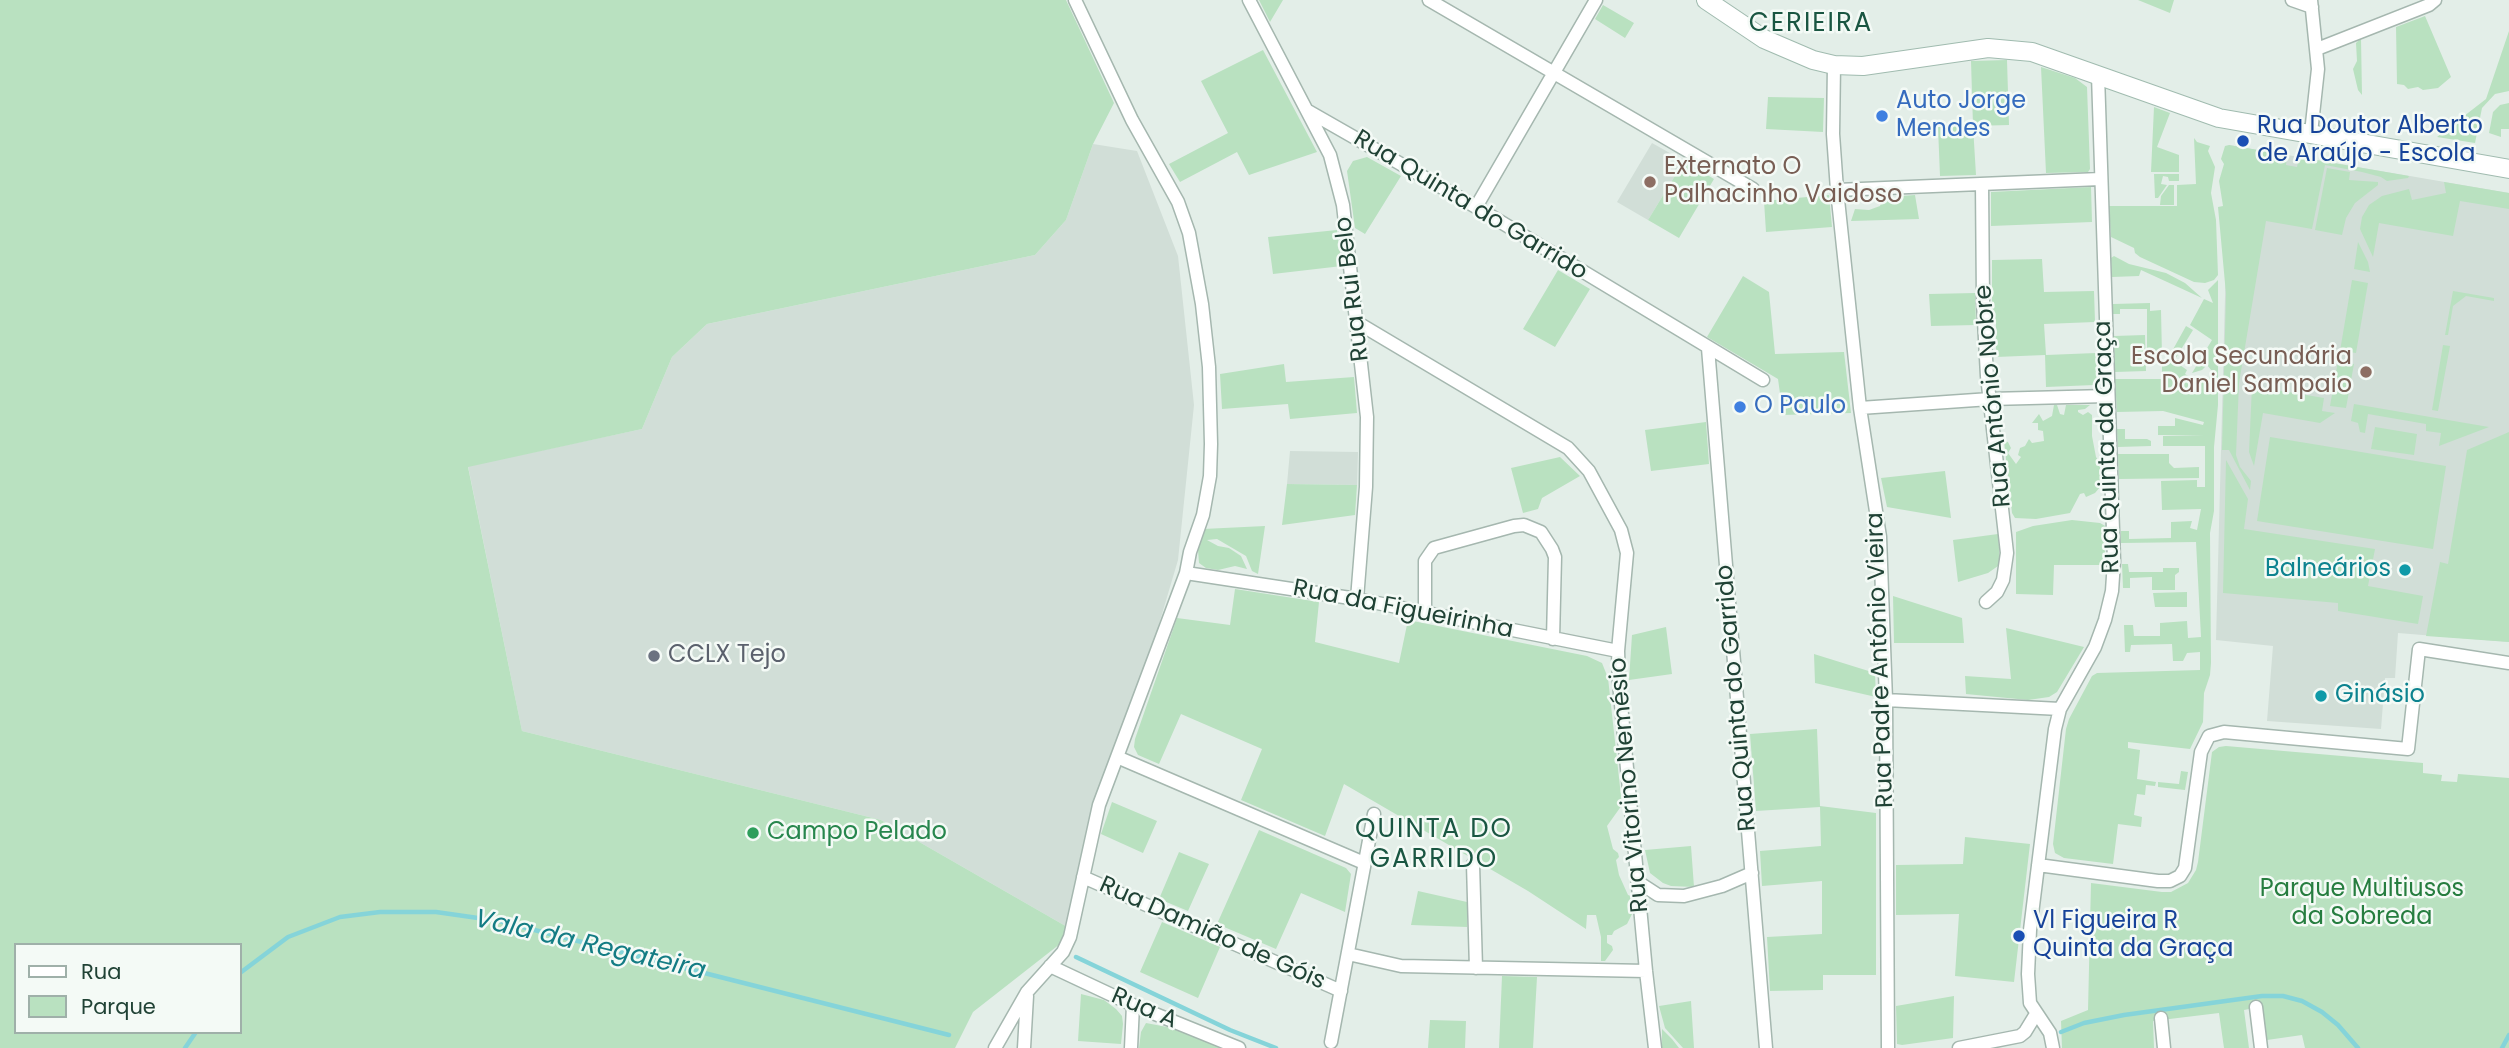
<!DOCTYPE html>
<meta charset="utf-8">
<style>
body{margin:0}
#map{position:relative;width:2509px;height:1048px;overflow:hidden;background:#e3eee8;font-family:Poppins,sans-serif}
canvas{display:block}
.legend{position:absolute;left:14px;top:943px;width:228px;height:91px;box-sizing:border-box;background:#f4faf6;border:2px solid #9fb0a9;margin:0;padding:9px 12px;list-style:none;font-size:21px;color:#204235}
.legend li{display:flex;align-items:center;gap:14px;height:35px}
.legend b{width:35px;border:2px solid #9fb0a9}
</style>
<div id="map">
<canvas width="2509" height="1048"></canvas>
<ul class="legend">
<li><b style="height:9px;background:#fff"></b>Rua</li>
<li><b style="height:19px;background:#b9e1c0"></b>Parque</li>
</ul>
</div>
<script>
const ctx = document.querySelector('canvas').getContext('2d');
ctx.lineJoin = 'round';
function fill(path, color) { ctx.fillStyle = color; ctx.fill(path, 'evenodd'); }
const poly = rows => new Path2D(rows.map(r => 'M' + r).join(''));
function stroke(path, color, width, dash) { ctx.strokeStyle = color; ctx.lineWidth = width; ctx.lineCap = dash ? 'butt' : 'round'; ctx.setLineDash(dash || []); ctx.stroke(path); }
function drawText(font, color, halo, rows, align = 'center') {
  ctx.font = font + ' Poppins,sans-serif'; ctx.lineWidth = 5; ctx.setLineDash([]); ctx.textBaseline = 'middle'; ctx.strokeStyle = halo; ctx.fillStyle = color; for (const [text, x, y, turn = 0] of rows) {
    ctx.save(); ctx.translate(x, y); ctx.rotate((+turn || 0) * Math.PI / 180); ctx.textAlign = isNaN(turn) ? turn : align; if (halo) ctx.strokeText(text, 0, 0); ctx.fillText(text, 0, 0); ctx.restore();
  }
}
fill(poly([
 [1652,143,1684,161,1648,220,1617,202],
 [1093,144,1137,151,1178,256,1194,405,1178,560,1069,928,881,820,522,731,468,466,642,429,672,357,707,324,1035,255,1066,220],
 [2229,145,2509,193,2509,642,2398,633,2395,678,2385,678,2381,729,2267,721,2273,646,2216,640],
 [1290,451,1358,452,1357,485,1287,484]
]), '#d1ded7');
fill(poly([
 [0,0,1066,0,1114,103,1093,144,1066,220,1035,255,707,324,672,357,642,429,468,467,522,731,881,820,1069,928,1065,940,973,1012,955,1048,0,1048],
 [16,945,240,945,240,1032,16,1032],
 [1259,0,1283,0,1270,22],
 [2138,0,2174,0,2170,13],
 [1603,5,1634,23,1625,38,1595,19],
 [2425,16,2451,77,2438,88,2423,90,2418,87,2408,89,2404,85,2397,84,2396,27],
 [2509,31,2509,91,2495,94,2482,108,2475,143,2437,137,2486,99],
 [2361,38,2362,95,2358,90,2353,69,2357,61,2356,43],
 [1263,50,1317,152,1249,175,1237,152,1180,182,1169,164,1228,133,1201,81],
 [2007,60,2009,125,1973,126,1976,175,1940,176,1938,127,1973,125,1971,61],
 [2041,67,2075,78,2087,87,2090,169,2088,172,2046,173],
 [1768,97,1824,98,1823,132,1766,129],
 [2509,103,2509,129,2501,129,2501,137,2489,133,2493,112,2500,105],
 [2154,107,2170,113,2157,147,2179,155,2179,172,2151,172],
 [2194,138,2197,142,2210,146,2208,151,2215,167,2211,193,2216,220,2218,275,2214,280,2205,283,2194,282,2140,257,2135,253,2134,248,2111,237,2109,206,2177,206,2177,185,2196,184],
 [2229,145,2287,155,2286,165,2297,167,2299,157,2409,176,2408,178,2387,181,2381,177,2362,172,2325,165,2312,229,2266,221,2239,383,2236,455,2240,467,2251,481,2250,490,2229,450,2222,450,2226,294,2218,207,2223,206,2219,181,2224,164,2221,159,2225,146],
 [1367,157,1401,176,1365,234,1355,228,1347,171,1353,161],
 [1684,161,1714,179,1679,238,1648,220],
 [2327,168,2350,172,2349,180,2378,182,2378,185,2355,203,2346,218,2342,235,2315,230],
 [2154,174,2179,174,2179,181,2169,181,2168,177,2163,176,2161,184,2167,185,2158,198,2155,198],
 [2444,182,2509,193,2509,209,2460,201,2453,236,2379,223,2373,257,2360,229,2362,217,2369,205,2382,196,2409,189,2412,200,2446,193],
 [2169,185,2174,185,2174,205,2160,205,2161,196],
 [2091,187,2092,222,1991,226,1991,192],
 [1829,195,1832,227,1766,232,1764,201],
 [1915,195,1919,219,1851,221,1855,209,1869,210,1880,206,1882,201,1901,196],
 [1337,230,1342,266,1273,274,1268,237],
 [2358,242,2368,262,2370,272,2354,269],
 [2114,256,2129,264,2166,273,2185,283,2202,298,2141,270,2139,276,2112,277,2111,258],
 [2042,259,2044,292,2094,291,2095,322,2044,324,2046,355,2096,353,2097,382,2094,385,2046,387,2045,355,1996,357,1996,321,1992,311,1992,260],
 [1558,270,1590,289,1555,347,1523,329],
 [1743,276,1769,292,1775,354,1844,352,1851,413,1783,415,1778,379,1707,337],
 [2218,280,2218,405,2214,447,2214,511,2210,533,2211,663,2210,675,2204,693,2203,722,2190,749,2128,742,2128,748,2140,750,2137,779,2156,782,2155,786,2146,785,2145,795,2137,794,2134,815,2142,817,2141,827,2118,824,2113,864,2064,858,2055,853,2053,844,2066,729,2069,719,2092,676,2097,673,2200,670,2200,652,2187,653,2183,661,2173,661,2172,644,2131,645,2130,652,2125,652,2124,625,2133,625,2134,636,2160,636,2160,623,2187,621,2188,638,2201,637,2196,542,2121,543,2121,531,2129,531,2129,539,2171,538,2171,522,2192,521,2190,528,2197,530,2201,509,2162,510,2161,481,2197,480,2197,487,2205,487,2205,446,2163,446,2163,436,2204,435,2158,435,2158,426,2175,426,2175,418,2203,425,2204,422,2163,411,2117,412,2115,379,2162,379,2162,362,2166,362,2186,326,2193,330,2174,361,2187,370,2185,374,2201,384,2201,381,2208,382,2212,371,2207,365,2202,370,2192,373,2212,340,2190,325,2204,299,2213,303,2208,290],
 [2352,280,2368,283,2356,353,2340,351],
 [2453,291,2494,298,2494,301,2466,296,2453,306,2448,335,2445,335],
 [1975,293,1976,325,1931,326,1929,294],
 [2150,303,2150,311,2161,310,2162,356,2153,356,2153,365,2147,365,2147,309,2120,309,2120,314,2113,314,2113,304],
 [2145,335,2146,371,2115,372,2114,336],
 [2443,345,2450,346,2438,411,2432,410],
 [2338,361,2354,364,2346,408,2330,406],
 [1284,364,1286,382,1354,377,1357,413,1290,419,1288,404,1222,409,1220,374],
 [2252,386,2324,398,2322,411,2335,413,2320,423,2263,413,2254,466,2249,452],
 [2354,404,2489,427,2439,446,2441,433,2426,431,2426,424,2368,414,2365,433,2360,432,2358,423,2351,421],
 [2054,405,2057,405,2060,414,2064,415,2066,405,2090,405,2085,409,2078,410,2078,412,2083,415,2088,412,2092,415,2092,436,2096,457,2100,463,2101,486,2095,493,2086,497,2084,493,2080,494,2070,513,2036,519,2015,518,2012,513,2004,441,2008,442,2011,448,2008,453,2016,464,2021,457,2018,455,2020,448,2025,446,2029,439,2032,443,2044,441,2043,431,2038,430,2038,423,2032,423,2039,414,2043,421,2052,416],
 [1706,422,1709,464,1651,471,1645,430],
 [2375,427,2417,434,2414,455,2371,449],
 [2117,429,2125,429,2125,439,2147,439,2151,441,2151,446,2118,447],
 [2509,432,2509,642,2426,636,2440,562,2448,564,2467,450],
 [2270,437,2446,466,2433,549,2257,521],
 [2118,454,2169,454,2169,463,2174,468,2199,467,2199,478,2119,479],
 [1560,457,1580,476,1542,498,1538,509,1523,513,1511,468],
 [2226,460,2248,499,2244,529,2375,549,2368,586,2423,596,2418,624,2338,611,2338,603,2223,593],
 [1945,471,1951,518,1887,507,1881,478],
 [1287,484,1357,485,1355,515,1282,525],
 [2072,520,2100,523,2107,527,2104,565,2054,565,2053,595,2016,594,2016,532,2033,526],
 [1265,526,1258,574,1252,571,1246,556,1217,539,1207,540,1218,546,1229,548,1241,556,1247,569,1235,566,1218,570,1206,568,1199,563,1198,550,1203,529],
 [1998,534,2000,560,1998,566,1988,573,1958,582,1953,540],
 [2122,564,2128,564,2129,572,2163,572,2163,568,2179,568,2179,572,2175,575,2175,590,2152,590,2152,577,2130,578,2130,588,2123,588],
 [1235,589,1319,602,1315,642,1399,663,1408,620,1587,656,1602,663,1608,678,1622,805,1607,826,1613,849,1618,853,1619,857,1616,860,1619,875,1628,895,1631,896,1633,912,1627,924,1614,931,1612,935,1607,935,1607,943,1612,946,1613,950,1605,961,1601,961,1601,937,1596,915,1587,915,1586,929,1528,891,1344,784,1325,836,1241,800,1262,749,1181,714,1159,764,1138,755,1134,747,1135,739,1177,618,1230,625],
 [2187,592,2187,607,2155,607,2153,593],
 [1893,596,1962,618,1964,643,1894,643],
 [1666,627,1672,674,1629,680,1632,635],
 [2006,628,2084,647,2057,692,2049,697,2028,700,1966,694,1965,676,2011,679],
 [1814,654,1875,673,1876,697,1815,683],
 [1817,729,1820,806,1876,813,1876,975,1823,975,1823,990,1770,991,1767,937,1822,934,1822,881,1762,886,1760,851,1821,846,1820,807,1756,811,1750,734],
 [2226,746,2423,763,2423,773,2442,775,2441,781,2457,782,2458,774,2509,778,2509,1048,2305,1048,2302,1035,2267,1040,2260,1007,2244,1010,2249,1048,2224,1048,2219,1013,2153,1021,2154,1048,2062,1048,2061,1021,2088,1010,2091,883,2162,892,2171,892,2188,883,2196,870,2198,862,2212,752,2219,747],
 [2181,771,2188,772,2185,790,2158,787,2158,782,2179,784],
 [1112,802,1157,821,1143,853,1101,834],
 [1259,830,1346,868,1351,874,1345,912,1301,893,1276,949,1217,924],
 [1965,837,2030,844,2014,982,1955,976,1959,914,1896,915,1896,865,1963,864],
 [1691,846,1694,887,1671,886,1663,883,1650,873,1645,850],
 [1179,852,1209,864,1188,911,1159,899],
 [1418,891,1467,902,1467,927,1411,925],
 [1162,922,1220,947,1198,998,1140,972],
 [1502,976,1537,977,1533,1048,1499,1048],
 [1081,994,1104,1000,1116,1009,1122,1016,1123,1024,1121,1044,1078,1041],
 [1954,996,1953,1038,1902,1045,1897,1044,1896,1006],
 [1691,1001,1694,1048,1683,1048,1665,1028,1659,1006],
 [1430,1020,1466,1021,1465,1048,1428,1048],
 [1146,1023,1167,1027,1228,1048,1139,1048,1141,1032],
 [1662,1029,1672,1039,1679,1048,1662,1048]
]), '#b9e1c0');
stroke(poly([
 [1076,957,1230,1030,1276,1048],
 [240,973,288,937,340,917,380,912,436,912,499,921,949,1035],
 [2061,1032,2084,1023,2124,1015,2262,996,2283,996,2302,1001,2322,1012,2338,1025,2358,1048],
 [185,1048,196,1032],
 [2502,1048,2509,1035]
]), '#85d4d9', 4.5);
const street = poly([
 [1249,0,1330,155,1343,205,1367,417,1366,487,1357,599],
 [1429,0,1753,189],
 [2292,0,2312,7],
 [2317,49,2429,5,2435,0],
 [1834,65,1833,134,1837,190,1860,408,1880,537,1886,700,1888,1048],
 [1308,111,1476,207,1763,380],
 [2311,133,2318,69,2311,0],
 [1982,184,1983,302,1987,376,2007,553,2003,580,1997,592,1986,602],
 [1837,190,2100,179],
 [1476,207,1596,0],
 [1358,323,1568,448,1589,471,1621,530,1627,553,1618,651,1619,683,1646,971,1655,1048],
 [1708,348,1766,1048],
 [1860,408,1990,399,2107,396],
 [1186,573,1357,599,1618,651],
 [1425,613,1425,561,1434,548,1514,526,1524,525,1541,532,1552,549,1555,557,1553,639],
 [1886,700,2060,709],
 [1117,757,1364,863],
 [1473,864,1476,968],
 [2038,865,2158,881,2170,881,2180,876,2185,868,2201,752,2209,736,2224,732,2408,749,2419,649,2509,663],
 [1083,877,1341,991],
 [1638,882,1658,895,1684,896,1722,886,1752,873],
 [1348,954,1401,966,1646,971],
 [1050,966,1133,1005,1239,1048],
 [2256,1007,2261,1048],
 [2161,1018,2164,1048],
 [1331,1042,1374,814],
 [995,1048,1027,992,1063,952,1070,937,1099,805,1186,573,1190,552,1203,515,1210,476,1211,444,1209,367,1202,304,1189,233,1178,202,1132,120,1075,0],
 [1024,1048,1027,996],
 [1131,1048,1133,1005],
 [1959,1048,2020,1036,2025,1032,2036,1014],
 [2053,1048,2050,1033,2030,1003,2028,974,2030,930,2055,729,2060,709,2095,647,2105,620,2112,591,2114,561,2098,75]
]);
const secondary = poly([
 [1706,0,1764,39,1813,60,1834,65,1863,66,1988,48,2032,52,2219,118,2509,169]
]);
stroke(street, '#a5b7af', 15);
stroke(secondary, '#a0bbaf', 20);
stroke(street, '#fff', 12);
stroke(secondary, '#fff', 18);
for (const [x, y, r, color] of [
 [1882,116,7,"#3f7fe0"],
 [2243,141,7,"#1a4fb4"],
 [1650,182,7,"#8d6e63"],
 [2366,372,7,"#8d6e63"],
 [1740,407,7,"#3f7fe0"],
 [2405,570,7,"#0f9aa8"],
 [654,656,7,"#6b7280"],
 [2321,696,7,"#0f9aa8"],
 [753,833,7,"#2e9e5b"],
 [2019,936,7,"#1a4fb4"]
]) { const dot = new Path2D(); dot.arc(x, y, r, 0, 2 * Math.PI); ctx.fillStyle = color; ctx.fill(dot); stroke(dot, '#f4faf6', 2.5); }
drawText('24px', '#366cbe', '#f4faf6', [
 ["Auto Jorge",1896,102],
 ["Mendes",1896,130],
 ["O Paulo",1754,407]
], 'left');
drawText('24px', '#164399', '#f4faf6', [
 ["Rua Doutor Alberto",2257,127],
 ["de Araújo - Escola",2257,155],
 ["Vl Figueira R",2033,922],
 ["Quinta da Graça",2033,950]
], 'left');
drawText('24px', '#785e54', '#f4faf6', [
 ["Externato O",1664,168],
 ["Palhacinho Vaidoso",1664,196],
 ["Escola Secundária",2352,358,"right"],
 ["Daniel Sampaio",2352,386,"right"]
], 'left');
drawText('24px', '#204235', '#f4faf6', [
 ["Rua Quinta do Garrido",1470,206,31],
 ["Rua Rui Belo",1353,289,-97],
 ["Rua António Nobre",1994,396,-95],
 ["Rua Quinta da Graça",2108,447,-92],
 ["Rua da Figueirinha",1403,610,11],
 ["Rua Padre António Vieira",1881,660,-92],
 ["Rua Quinta do Garrido",1737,698,-95],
 ["Rua Vitorino Nemésio",1630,785,-95],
 ["Rua Damião de Góis",1212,934,24],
 ["Rua A",1144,1009,23]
]);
drawText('24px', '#0d838f', '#f4faf6', [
 ["Balneários",2391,570],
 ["Ginásio",2335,696,"left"]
], 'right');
drawText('24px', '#5b616d', '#f4faf6', [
 ["CCLX Tejo",668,656]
], 'left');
drawText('24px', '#27864d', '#f4faf6', [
 ["Campo Pelado",767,833]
], 'left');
drawText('24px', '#267d3f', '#f4faf6', [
 ["Parque Multiusos",2362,890],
 ["da Sobreda",2362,918]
]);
ctx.letterSpacing = '2px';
drawText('26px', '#1a5642', '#f4faf6', [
 ["CERIEIRA",1811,24],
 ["QUINTA DO",1434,830],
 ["GARRIDO",1434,860]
]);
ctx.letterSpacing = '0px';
drawText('italic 26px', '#137c84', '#f4faf6', [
 ["Vala da Regateira",590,946,13]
]);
</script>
